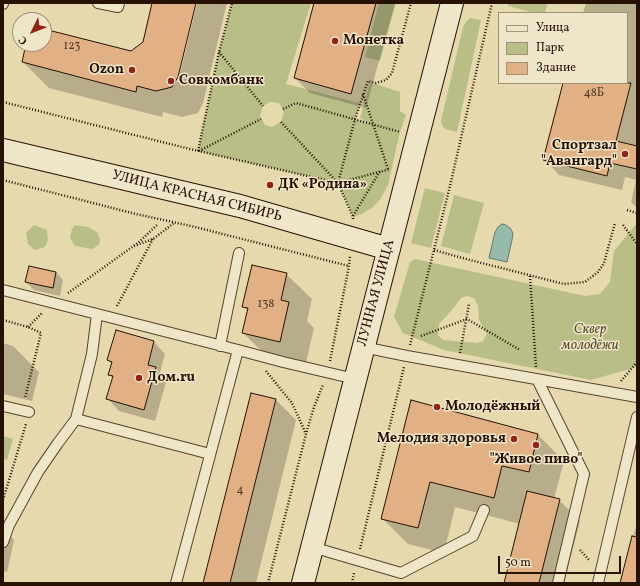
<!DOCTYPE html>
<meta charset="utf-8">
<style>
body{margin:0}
#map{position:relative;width:640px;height:586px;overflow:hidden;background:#e6d9ae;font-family:Vollkorn,serif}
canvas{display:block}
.frame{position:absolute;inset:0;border:4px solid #261103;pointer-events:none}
.legend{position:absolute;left:498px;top:12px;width:130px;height:72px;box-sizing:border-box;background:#efe6ca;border:1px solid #9f917a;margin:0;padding:5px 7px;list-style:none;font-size:12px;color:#261103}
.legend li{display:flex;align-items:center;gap:8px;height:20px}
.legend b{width:20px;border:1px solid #9f917a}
.north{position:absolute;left:12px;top:12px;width:40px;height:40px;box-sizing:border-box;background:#efe6ca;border:1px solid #9f917a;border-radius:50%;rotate:227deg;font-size:11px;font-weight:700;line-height:16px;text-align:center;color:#261103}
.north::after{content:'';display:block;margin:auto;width:14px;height:18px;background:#8f2418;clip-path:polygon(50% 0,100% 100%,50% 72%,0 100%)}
.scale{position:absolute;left:498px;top:556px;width:123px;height:18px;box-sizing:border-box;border:2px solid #261103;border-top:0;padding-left:5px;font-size:12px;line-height:14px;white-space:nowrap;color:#261103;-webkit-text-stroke:3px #efe6ca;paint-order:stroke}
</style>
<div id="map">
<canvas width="640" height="586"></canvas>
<div class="frame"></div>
<ul class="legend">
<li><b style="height:5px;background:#efe6ca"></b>Улица</li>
<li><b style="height:11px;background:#b9be87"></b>Парк</li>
<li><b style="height:11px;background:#e1b085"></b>Здание</li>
</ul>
<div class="north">С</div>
<div class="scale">50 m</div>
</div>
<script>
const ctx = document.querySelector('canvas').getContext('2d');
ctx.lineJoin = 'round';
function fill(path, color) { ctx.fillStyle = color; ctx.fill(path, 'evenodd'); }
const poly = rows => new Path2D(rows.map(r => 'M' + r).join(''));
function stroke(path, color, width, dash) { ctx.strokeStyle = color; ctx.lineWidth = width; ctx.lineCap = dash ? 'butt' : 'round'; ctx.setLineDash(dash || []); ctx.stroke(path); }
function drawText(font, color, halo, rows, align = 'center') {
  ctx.font = font + ' Vollkorn,serif'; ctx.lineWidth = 3; ctx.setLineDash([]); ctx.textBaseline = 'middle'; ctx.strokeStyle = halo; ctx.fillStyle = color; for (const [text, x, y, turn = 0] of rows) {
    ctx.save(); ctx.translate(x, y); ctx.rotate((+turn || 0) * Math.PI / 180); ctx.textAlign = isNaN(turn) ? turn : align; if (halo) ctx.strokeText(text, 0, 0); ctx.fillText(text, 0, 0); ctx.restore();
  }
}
fill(poly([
 [232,3,311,3,286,84,360,103,355,119,369,123,360,118,370,82,400,92,400,111,406,115,400,132,388,185,381,198,372,208,362,214,353,217,338,183,198,151,219,52],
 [270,102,278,103,281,106,284,112,281,122,272,127,265,125,260,116,263,106],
 [379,3,396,3,380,61,365,57],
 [508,3,548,3,545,13,534,13,508,6],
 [470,18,481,20,457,132,445,129,442,125,441,121,463,27,466,22],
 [425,188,445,193,431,248,411,243],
 [454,195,484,203,470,254,441,246],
 [637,223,637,367,591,380,444,350,403,333,394,317,410,262,415,259,585,296,600,294,610,282,614,251],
 [467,296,474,298,478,305,479,320,487,334,483,341,477,343,443,340,438,335,439,324,452,310,461,298],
 [34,225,47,230,48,240,45,247,35,250,28,244,26,233],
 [75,225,88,227,97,232,100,239,99,245,92,249,75,246,70,238,72,229],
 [3,436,13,439,7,460,3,459]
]), '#b9be87');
const water = poly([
 [502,224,506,225,510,228,513,233,512,240,507,262,489,258,495,232,498,227,502,224]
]);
fill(water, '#96baac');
stroke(water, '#697668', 1);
fill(poly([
 [153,3,195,3,176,82,178,82,197,3,227,3,203,103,198,113,182,117,163,112,162,117,49,88,23,62,27,44,44,44,44,30,131,52,144,43],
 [315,3,395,3,366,108,310,93,295,78],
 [586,3,637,3,637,208,631,202,636,180,625,177,622,190,559,175,545,160,565,83,627,83,627,13,583,13],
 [56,272,63,280,60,296,34,290,26,282],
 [286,274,312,299,307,321,314,328,305,367,269,358,243,333,248,312,244,307],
 [116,331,154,342,165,354,160,372,167,379,155,421,119,411,108,399,114,379,109,374,112,364,108,360],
 [3,343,13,346,39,372,32,401,3,394],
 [252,394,276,400,296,420,256,583,204,583],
 [411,402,538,435,564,461,554,499,559,500,580,521,564,583,505,583,520,524,455,507,444,553,408,544,382,518],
 [637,522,637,583,621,583],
 [3,528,14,540,7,572,3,571]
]), '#0003');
const building = poly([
 [152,3,196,3,178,77,172,87,156,91,137,86,136,92,22,62,26,44,44,44,44,29,131,51,143,42,152,3],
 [314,3,376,3,351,94,294,78,314,3],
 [563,83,631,83,616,141,637,146,637,169,610,163,607,176,543,160,563,83],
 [252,265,287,273,281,300,289,302,280,342,242,333,248,308,242,307,252,265],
 [29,266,56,272,53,288,25,282,29,266],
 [116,330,154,341,148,365,156,367,144,410,106,399,113,376,108,375,112,362,107,360,116,330],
 [251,393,276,399,230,583,203,583,251,393],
 [411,400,538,434,529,472,502,466,494,498,430,482,418,528,381,519,411,400],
 [527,491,560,499,539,583,504,583,527,491],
 [632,536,637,537,637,583,620,583,632,536]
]);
fill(building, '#e1b085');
stroke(building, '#261103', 1);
const lane = poly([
 [98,3,118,7,119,3],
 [3,4,3,3],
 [3,290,97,314],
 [220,346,239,253],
 [363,347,407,356,637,397],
 [537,379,584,474,558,583],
 [3,406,29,412],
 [76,419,210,454],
 [3,542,9,525,38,472,58,443,76,419,92,354,97,314,238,350],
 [312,547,401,573,473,536,484,510],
 [176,583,238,350,283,362,355,379],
 [598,583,637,417]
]);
const secondary = poly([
 [3,150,240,206,389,249],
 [303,583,452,3]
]);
stroke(lane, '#56432e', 12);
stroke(secondary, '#261103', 24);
stroke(poly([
 [219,52,263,106],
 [363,94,388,169],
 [3,102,190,149,338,183,390,169],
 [283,109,296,103,400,132],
 [281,122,338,183],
 [198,151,219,52,232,3],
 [199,151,261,119],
 [3,180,136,214,191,226,349,266],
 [627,210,637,213],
 [353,216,380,171],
 [353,219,353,217,338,183,355,119,368,81,376,83,386,80,392,73,411,3],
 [623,225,637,244],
 [134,246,153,239,174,223],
 [434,250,470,260,564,284,585,282,598,272,604,263,615,223],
 [530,276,536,367],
 [68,293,139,242,158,224],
 [117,306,153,239],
 [3,320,28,327,41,333,25,398],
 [28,327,42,313],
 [421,336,467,319,520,350],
 [410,345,450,186,492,3],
 [460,353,469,304],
 [330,361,349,266,350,256],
 [266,371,292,403,306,434],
 [621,381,637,362],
 [3,500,26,424],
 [360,549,404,367],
 [580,550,590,561],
 [268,583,306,434,314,407,323,385],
 [352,583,354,573]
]), '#261103', 2.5, [1, 2]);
stroke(lane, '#efe6ca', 10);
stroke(secondary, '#efe6ca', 22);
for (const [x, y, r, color] of [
 [335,41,4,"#8f2418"],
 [132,70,4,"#8f2418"],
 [171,81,4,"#8f2418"],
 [625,154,4,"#8f2418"],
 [270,185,4,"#8f2418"],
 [139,378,4,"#8f2418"],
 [437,407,4,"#8f2418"],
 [514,439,4,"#8f2418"],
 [536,445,4,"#8f2418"]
]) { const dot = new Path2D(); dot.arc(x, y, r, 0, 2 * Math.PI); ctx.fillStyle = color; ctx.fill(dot); stroke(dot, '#efe6ca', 1.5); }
drawText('12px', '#553924', null, [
 ["123",72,47],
 ["48Б",594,94],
 ["138",266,305],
 ["4",240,491]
]);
drawText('bold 14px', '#261103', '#efe6ca', [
 ["Монетка",343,41],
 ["Ozon",124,70,"right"],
 ["Совкомбанк",179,81],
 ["Спортзал",617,146,"right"],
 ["\"Авангард\"",617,162,"right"],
 ["ДК «Родина»",278,185],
 ["Дом.ru",147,378],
 ["Молодёжный",445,407],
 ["Мелодия здоровья",506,439,"right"],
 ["\"Живое пиво\"",536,460,"center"]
], 'left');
drawText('14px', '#261103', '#efe6ca', [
 ["УЛИЦА КРАСНАЯ СИБИРЬ",197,197,14],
 ["ЛУННАЯ УЛИЦА",377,293,-75]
]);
drawText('italic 14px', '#594e31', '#efe6ca', [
 ["Сквер",590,330],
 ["молодёжи",590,346]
]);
</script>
